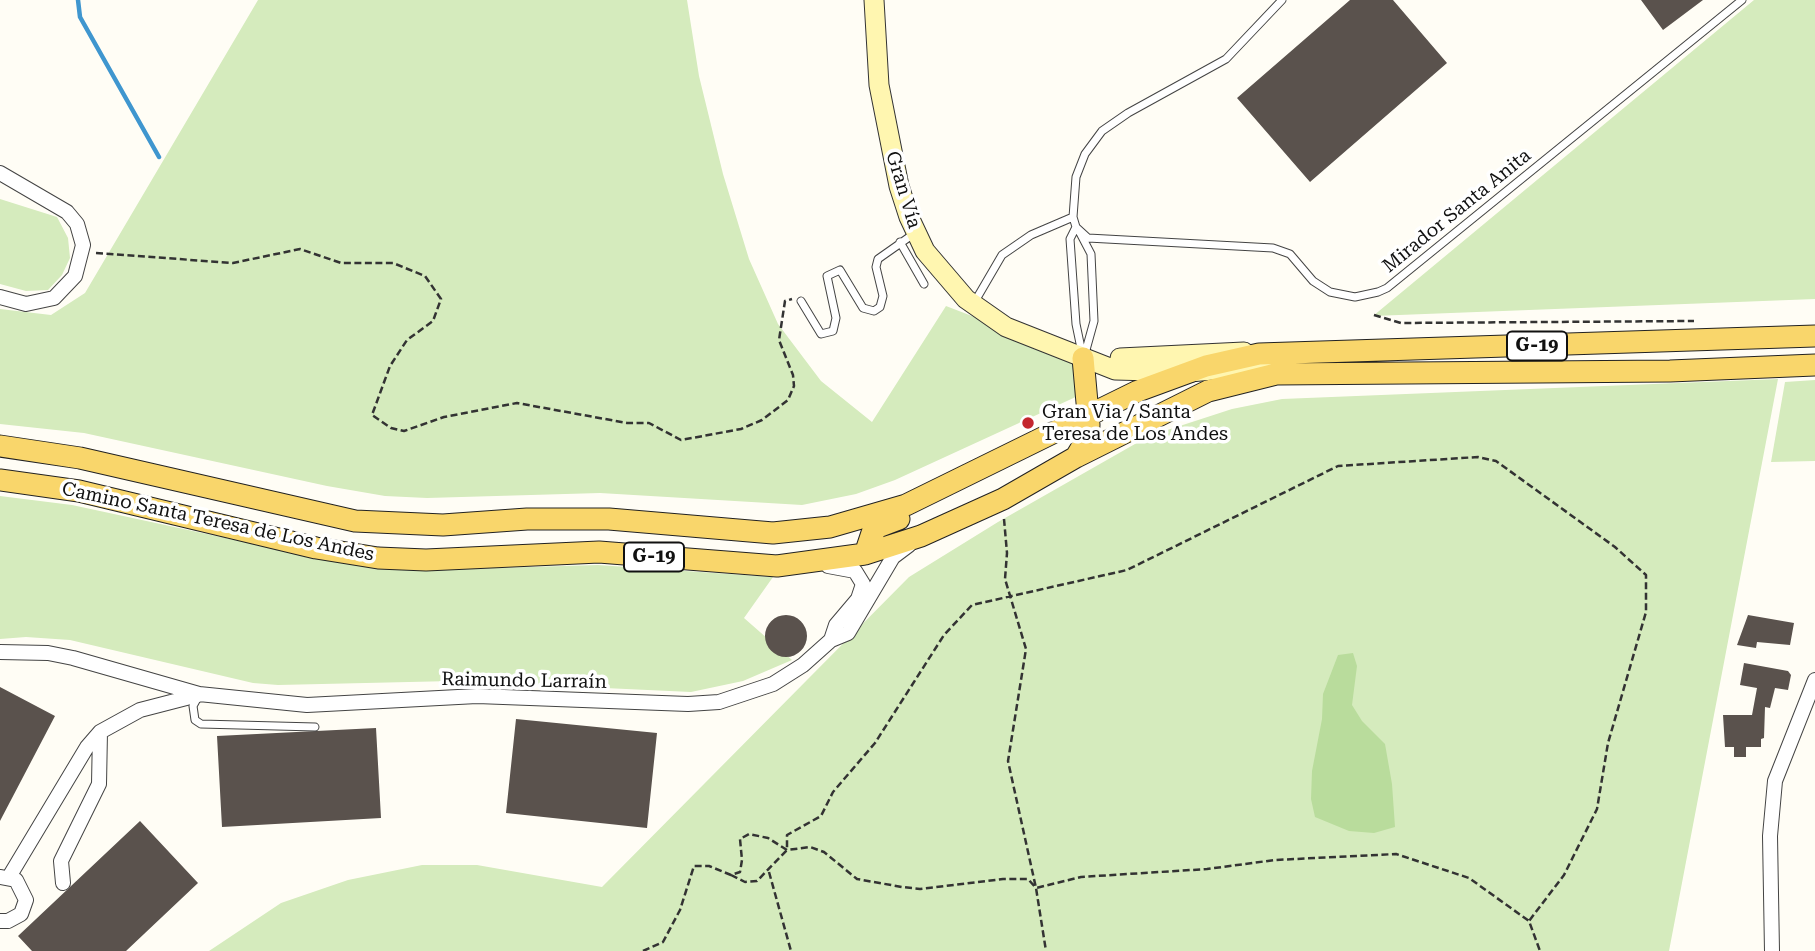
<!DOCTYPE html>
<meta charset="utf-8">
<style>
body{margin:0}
canvas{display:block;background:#fffdf5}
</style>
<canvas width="1815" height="951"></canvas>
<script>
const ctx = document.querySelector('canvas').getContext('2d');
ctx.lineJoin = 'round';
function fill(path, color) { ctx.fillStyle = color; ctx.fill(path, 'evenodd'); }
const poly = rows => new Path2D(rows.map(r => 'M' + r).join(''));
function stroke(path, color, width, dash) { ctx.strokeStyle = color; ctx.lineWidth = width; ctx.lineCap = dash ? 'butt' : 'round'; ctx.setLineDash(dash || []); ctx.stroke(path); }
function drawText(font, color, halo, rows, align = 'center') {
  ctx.font = font + ' "Roboto Serif",serif'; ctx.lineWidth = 7; ctx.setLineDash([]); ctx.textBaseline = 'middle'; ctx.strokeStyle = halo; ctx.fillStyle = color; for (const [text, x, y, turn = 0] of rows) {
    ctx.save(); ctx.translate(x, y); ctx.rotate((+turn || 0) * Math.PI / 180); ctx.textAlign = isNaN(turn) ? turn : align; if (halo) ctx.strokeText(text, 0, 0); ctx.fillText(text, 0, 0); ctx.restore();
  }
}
fill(poly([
 [258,0,687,0,699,76,723,174,749,259,778,324,821,381,872,422,946,306,1078,357,1080,395,895,480,856,494,802,505,600,493,427,498,385,496,327,486,84,433,0,424,0,309,51,315,85,293],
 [1754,0,1815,0,1815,299,1373,316],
 [0,199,57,217,68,238,70,258,62,275,48,290,26,291,0,284],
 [1778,379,1669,951,209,951,281,903,348,880,422,865,477,865,602,887,909,577,998,522,1149,436,1232,409,1282,399],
 [1815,380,1815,461,1771,462,1785,382],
 [0,496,72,505,314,557,426,570,598,565,773,577,744,618,792,660,743,681,691,692,453,681,278,685,253,683,70,640,26,637,0,639]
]), '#d5ebbd');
fill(poly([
 [1353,653,1357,666,1352,705,1362,721,1385,744,1392,784,1395,827,1374,833,1349,831,1315,817,1311,799,1312,771,1322,719,1323,694,1338,655]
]), '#b9dc9c');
stroke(poly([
 [78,0,80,17,159,157]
]), '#3f96cf', 4.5);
fill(poly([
 [1350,0,1393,0,1447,63,1310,182,1237,98],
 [1641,0,1703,0,1663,30],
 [1748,615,1794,623,1790,645,1757,642,1756,648,1737,645],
 '765 636a21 21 0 1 1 42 0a21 21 0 1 1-42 0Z',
 [1744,663,1788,671,1791,675,1788,690,1775,688,1770,708,1765,707,1764,738,1761,739,1761,747,1746,747,1746,757,1734,757,1734,747,1725,747,1723,715,1752,715,1757,688,1740,685],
 [0,687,55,716,0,821],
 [516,719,657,733,647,828,506,813],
 [376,728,381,818,222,827,217,736],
 [140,821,198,883,126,951,32,951,18,936]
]), '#5a524d');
const service = poly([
 [1282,0,1226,59,1128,113,1102,131,1085,154,1076,177,1073,217,1076,227,1088,238,1273,248,1290,254,1313,281,1330,292,1355,297,1378,292,1387,288,1742,0],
 [1076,227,1070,239,1076,324,1082,353],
 [1080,233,1091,254,1094,321,1084,357],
 [900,242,924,284],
 [801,301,821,334,833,331,836,318,827,276,840,270,863,308,874,311,880,307,883,296,876,267,878,259,915,233],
 [974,303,1002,255,1031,235,1073,217],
 [199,695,193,706,195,720,201,724,315,727]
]);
const minor = poly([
 [0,173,67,212,77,224,83,245,75,276,54,298,26,304,0,297],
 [828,566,855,571,863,584,858,599,836,625,831,640],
 [0,652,48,653,73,658,199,694,307,705,477,696,688,704,719,702,773,684,803,665,831,640,848,633,893,557,909,545],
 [9,877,87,747,100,732,140,710,198,695],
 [63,883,61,861,99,784,100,732],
 [0,921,8,921,21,914,26,900,16,880,1,877],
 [1772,951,1770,836,1775,781,1815,680]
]);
const secondary = poly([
 [874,0,879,85,899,186,909,217,925,251,966,299,1006,327,1115,370,1189,372,1225,369,1272,373],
 [1120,358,1244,352]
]);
const primary = poly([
 [0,446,80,458,355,521,443,525,527,519,609,519,773,533,830,527,906,505,1138,391,1206,366,1259,354,1815,336],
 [1076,457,1088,437,1089,425,1083,358],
 [0,480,79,491,316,548,378,558,426,560,599,552,777,566,865,554,921,536,1003,499,1076,457,1208,391,1276,374,1670,371,1815,365],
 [865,554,872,533,878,527,899,519]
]);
stroke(service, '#444', 9);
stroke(minor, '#444', 16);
stroke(secondary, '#333', 21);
stroke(primary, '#222', 23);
stroke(poly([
 [96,253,233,263,300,249,341,263,393,263,425,276,441,299,433,321,407,340,390,366,372,415,391,428,404,431,444,417,517,403,627,423,649,423,681,440,741,429,762,420,788,400,794,386,793,375,779,340,785,301,792,299],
 [1374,315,1401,323,1694,321],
 [1004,519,1007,553,1005,579,1026,649,1008,761,1036,888,1081,877,1207,869,1275,860,1396,854,1469,878,1529,921,1540,951],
 [769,872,791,951],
 [731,875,745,882,757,881,787,850,787,835,821,816,833,792,875,743,944,635,972,605,1127,570,1338,466,1478,457,1496,461,1615,547,1646,575,1646,612,1608,743,1597,809,1564,875,1529,921],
 [643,951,663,942,680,910,694,866,709,866,731,875,740,872,742,860,740,839,749,834,768,838,787,850,810,847,824,852,857,879,902,887,920,889,1003,879,1028,879,1036,888,1046,951]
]), '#333', 2.5, [7, 3.5]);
stroke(service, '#fff', 7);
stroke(minor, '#fff', 14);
stroke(secondary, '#fff6b0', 19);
stroke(primary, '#f9d66b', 21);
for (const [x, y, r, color] of [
 [1028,423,7,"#c4262e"]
]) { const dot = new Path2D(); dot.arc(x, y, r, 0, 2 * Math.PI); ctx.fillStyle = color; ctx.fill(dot); stroke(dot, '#fff', 2.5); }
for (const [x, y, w] of [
 [1537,346,60],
 [654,557,60]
]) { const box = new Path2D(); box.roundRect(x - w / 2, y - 14.5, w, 29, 5); ctx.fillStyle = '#fff'; ctx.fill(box); stroke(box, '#111', 2); }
drawText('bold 18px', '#111', null, [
 ["G-19",1537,346],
 ["G-19",654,557]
]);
drawText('19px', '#111', '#fff', [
 ["Gran Vía",903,190,73],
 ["Mirador Santa Anita",1457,211,-39],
 ["Camino Santa Teresa de Los Andes",218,522,12],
 ["Raimundo Larraín",524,681,1]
]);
drawText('19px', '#111', '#fff', [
 ["Gran Via / Santa",1042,412],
 ["Teresa de Los Andes",1042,434]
], 'left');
</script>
